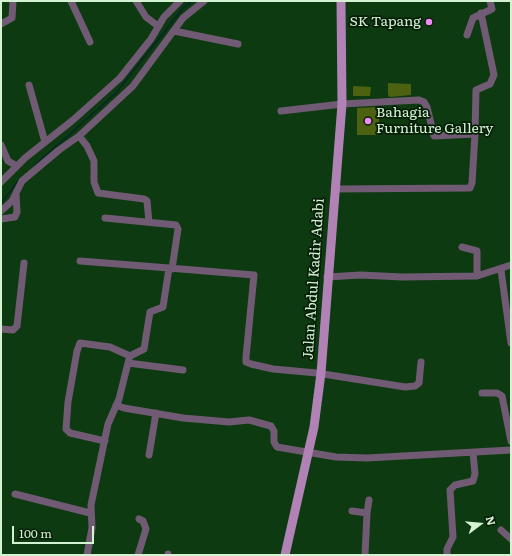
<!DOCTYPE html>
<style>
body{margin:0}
#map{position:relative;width:512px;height:556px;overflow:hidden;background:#0d3a10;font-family:Literata,serif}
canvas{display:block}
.frame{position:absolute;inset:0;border:2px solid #d4f3d3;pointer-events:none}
.north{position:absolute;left:460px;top:504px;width:40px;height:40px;-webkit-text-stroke:3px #061e07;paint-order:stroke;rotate:74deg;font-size:11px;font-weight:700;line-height:16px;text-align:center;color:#d4f3d3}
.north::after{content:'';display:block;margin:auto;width:14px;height:18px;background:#d4f3d3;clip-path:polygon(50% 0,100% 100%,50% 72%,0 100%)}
.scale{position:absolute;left:12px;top:526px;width:82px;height:18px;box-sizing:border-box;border:2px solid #d4f3d3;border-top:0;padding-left:5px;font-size:12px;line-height:14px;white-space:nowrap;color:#d4f3d3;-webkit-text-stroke:3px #061e07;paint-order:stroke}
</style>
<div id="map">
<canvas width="512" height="556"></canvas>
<div class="frame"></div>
<div class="north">N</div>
<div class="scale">100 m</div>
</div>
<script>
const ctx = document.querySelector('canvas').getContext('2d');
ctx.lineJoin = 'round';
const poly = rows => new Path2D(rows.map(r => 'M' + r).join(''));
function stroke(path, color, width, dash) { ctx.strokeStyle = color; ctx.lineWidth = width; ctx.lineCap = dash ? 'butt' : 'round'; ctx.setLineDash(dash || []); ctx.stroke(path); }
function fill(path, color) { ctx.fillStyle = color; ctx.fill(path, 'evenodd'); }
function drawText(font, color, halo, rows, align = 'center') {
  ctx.font = font + ' Literata,serif'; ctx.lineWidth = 3.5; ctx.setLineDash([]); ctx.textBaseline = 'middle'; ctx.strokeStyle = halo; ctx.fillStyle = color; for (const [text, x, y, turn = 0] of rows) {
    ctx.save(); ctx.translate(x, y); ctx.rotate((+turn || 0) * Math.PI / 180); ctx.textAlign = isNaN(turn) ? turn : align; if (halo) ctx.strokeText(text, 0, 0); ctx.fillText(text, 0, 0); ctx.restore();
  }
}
stroke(poly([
 [34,166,116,93,184,7,193,1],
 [1,203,18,181]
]), '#072629', 1.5);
fill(poly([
 [388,83,411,84,411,95,390,97,388,95],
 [353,86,371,87,370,96,353,96],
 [379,107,379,135,357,135,357,108]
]), '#4d6211');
stroke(poly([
 [71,1,90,42],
 [136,1,146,17,158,26],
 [1,24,12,18,13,1],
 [174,31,238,44],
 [467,35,473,18,492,9,490,1],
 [29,85,45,142],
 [281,111,342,104,419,100,424,102,427,107,434,136,475,134,472,183,470,188,335,189],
 [475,134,476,90,490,84,494,75,481,13],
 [79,136,87,146,94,161,94,182,98,193,144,199,147,201,149,222],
 [1,145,8,161,17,166],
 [1,182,25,158,73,120,120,78,151,39,164,17,180,1],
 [1,211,12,201,22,181,59,150,79,136,133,86,183,18,204,1],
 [105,218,176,225,178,229,172,269],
 [1,219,15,217,17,212,16,194],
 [462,247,477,251,477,276],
 [80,261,169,268],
 [501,270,511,343],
 [327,277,361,275,402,277,477,276,511,265],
 [1,329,13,330,17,326,24,263],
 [128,363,183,370],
 [482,393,497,393,502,396,511,441],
 [116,405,124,408,183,418,229,422,249,420,271,426,274,431,274,442,277,447,336,457,367,458,511,450],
 [105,441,70,433,66,429,68,402,77,351,80,343,110,347,130,356],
 [149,455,156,413],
 [15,494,90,513],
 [352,511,367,513,365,555],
 [367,513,369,500],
 [501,530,511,539],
 [87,555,92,528,91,505,108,424,119,399,129,359,130,356,144,349,150,312,163,307,169,268,254,275,246,357,246,362,251,364,273,369,317,373,405,387,415,386,419,383,421,362],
 [138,555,146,529,143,521,139,519],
 [168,555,168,554],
 [447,555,447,549,453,537,450,490,455,485,473,481,475,474,473,453]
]), '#715a73', 7);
stroke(poly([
 [285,555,314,427,321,373,342,104,341,1]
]), '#b182b5', 9);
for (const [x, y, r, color] of [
 [429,22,4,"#ee8bf8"],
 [368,121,4,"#ee8bf8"]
]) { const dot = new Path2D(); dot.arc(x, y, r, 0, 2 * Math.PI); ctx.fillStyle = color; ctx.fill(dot); stroke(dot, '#061e07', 1.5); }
drawText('14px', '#d4f3d3', '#061e07', [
 ["SK Tapang",421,22],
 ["Bahagia",376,113,"left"],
 ["Furniture Gallery",376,129,"left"]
], 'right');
drawText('14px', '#d4f3d3', '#061e07', [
 ["Jalan Abdul Kadir Adabi",314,279,-86]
]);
</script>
